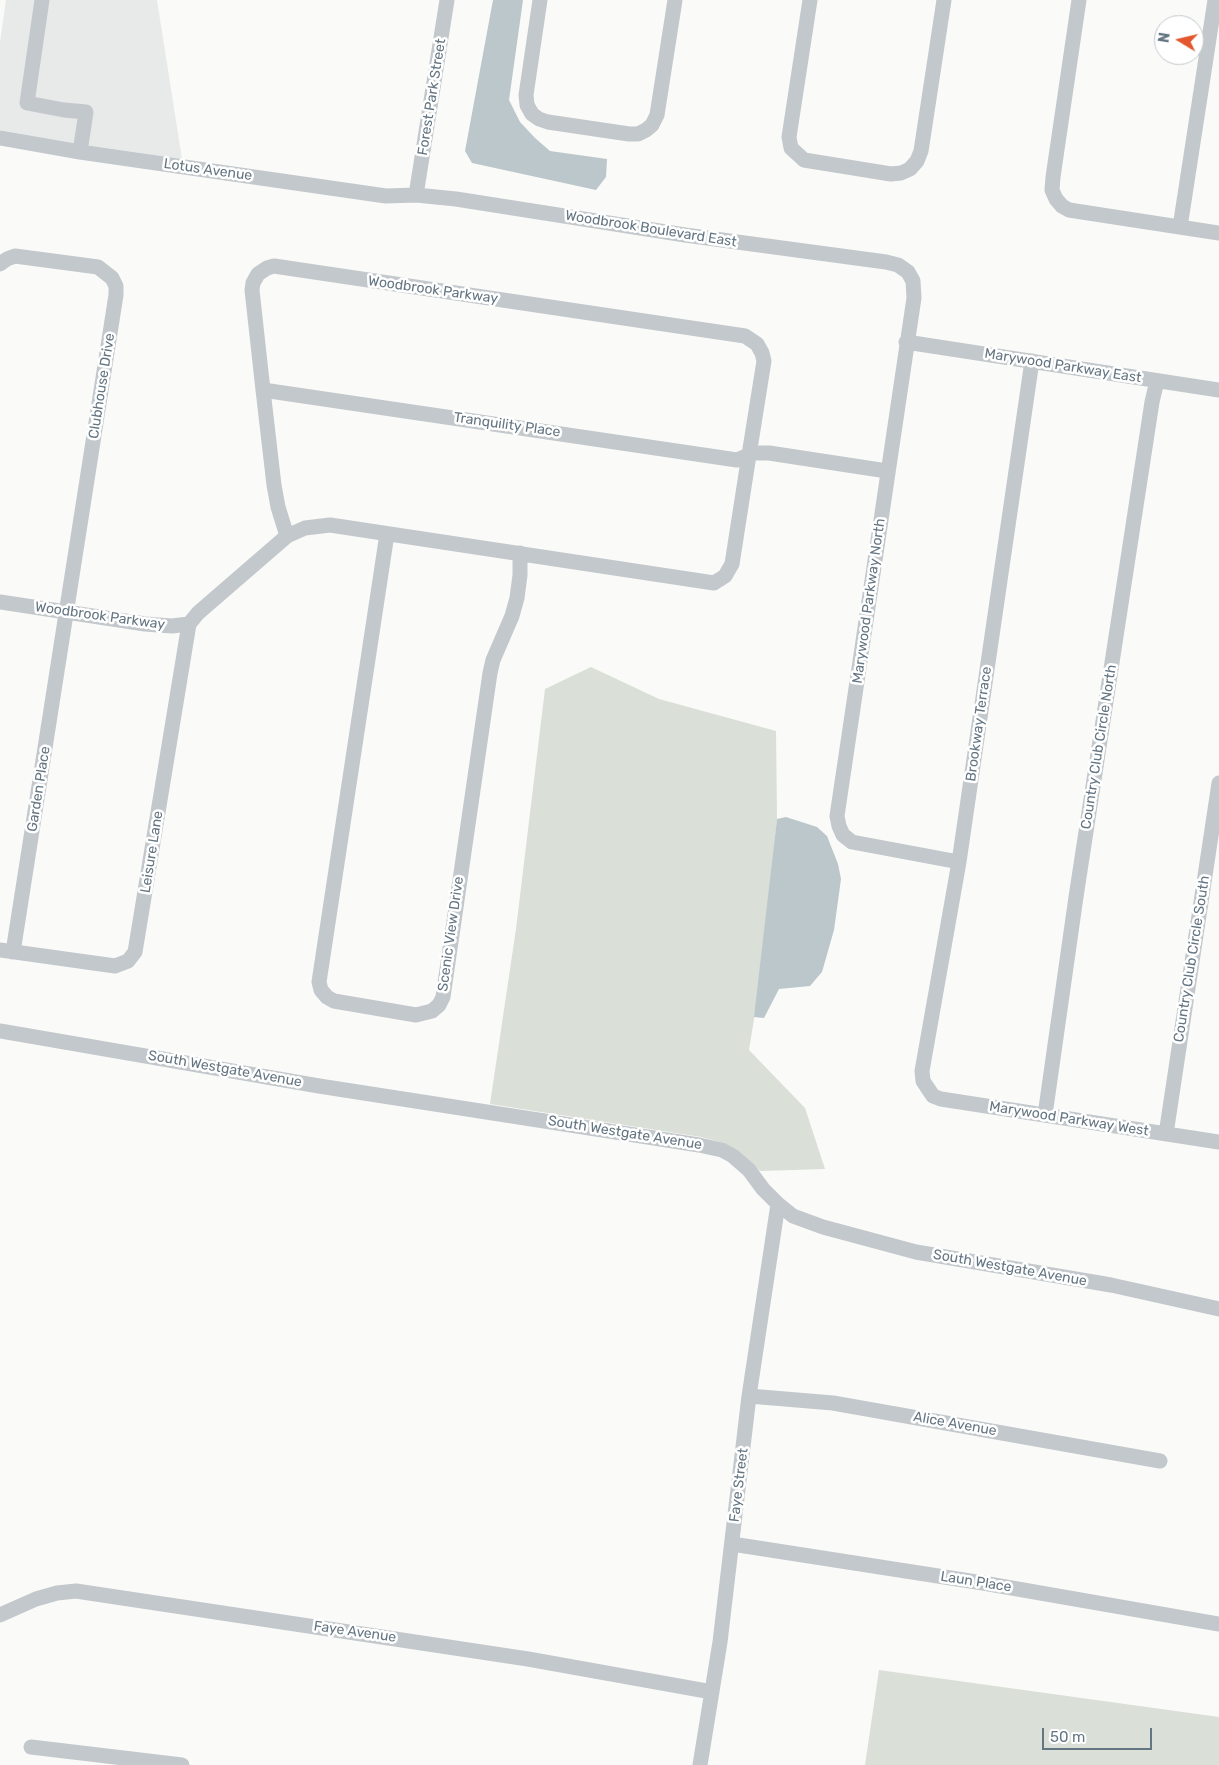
<!DOCTYPE html>
<style>
body{margin:0}
#map{position:relative;width:1219px;height:1765px;overflow:hidden;background:#fafaf8;font-family:Rubik,sans-serif}
canvas{display:block}
.north{position:absolute;left:1154px;top:15px;width:50px;height:50px;box-sizing:border-box;background:#fff;border:1px solid #c1c8cd;border-radius:50%;rotate:279deg;font-size:14px;font-weight:700;line-height:20px;text-align:center;color:#657683}
.north::after{content:'';display:block;margin:auto;width:18px;height:22px;background:#e4572e;clip-path:polygon(50% 0,100% 100%,50% 72%,0 100%)}
.scale{position:absolute;left:1042px;top:1728px;width:110px;height:22px;box-sizing:border-box;border:2px solid #657683;border-top:0;padding-left:6px;font-size:15px;line-height:18px;white-space:nowrap;color:#657683;-webkit-text-stroke:4px #fff;paint-order:stroke}
</style>
<div id="map">
<canvas width="1219" height="1765"></canvas>
<div class="north">N</div>
<div class="scale">50 m</div>
</div>
<script>
const ctx = document.querySelector('canvas').getContext('2d');
ctx.lineJoin = 'round';
function fill(path, color) { ctx.fillStyle = color; ctx.fill(path, 'evenodd'); }
const poly = rows => new Path2D(rows.map(r => 'M' + r).join(''));
function stroke(path, color, width, dash) { ctx.strokeStyle = color; ctx.lineWidth = width; ctx.lineCap = dash ? 'butt' : 'round'; ctx.setLineDash(dash || []); ctx.stroke(path); }
function drawText(font, color, halo, rows, align = 'center') {
  ctx.font = font + ' Rubik,sans-serif'; ctx.lineWidth = 5; ctx.setLineDash([]); ctx.textBaseline = 'middle'; ctx.strokeStyle = halo; ctx.fillStyle = color; for (const [text, x, y, turn = 0] of rows) {
    ctx.save(); ctx.translate(x, y); ctx.rotate((+turn || 0) * Math.PI / 180); ctx.textAlign = isNaN(turn) ? turn : align; if (halo) ctx.strokeText(text, 0, 0); ctx.fillText(text, 0, 0); ctx.restore();
  }
}
fill(poly([
 [6,0,157,0,182,159,71,143,0,130,0,42]
]), '#e8e9e9');
fill(poly([
 [591,667,659,699,776,731,777,819,758,994,749,1050,805,1108,825,1169,760,1171,737,1150,724,1143,701,1137,490,1104,516,929,545,689],
 [879,1670,1219,1717,1219,1765,865,1765]
]), '#dadfd7');
fill(poly([
 [493,0,523,0,509,100,520,122,535,138,550,151,607,159,606,177,596,190,472,163,465,151],
 [786,817,817,827,827,836,838,864,841,879,834,930,822,972,810,986,779,989,764,1018,754,1017,777,819]
]), '#bbc7cb');
stroke(poly([
 [42,0,27,103,64,110,86,112,80,152],
 [540,0,526,95,527,105,532,114,539,119,548,122,629,134,638,134,646,130,652,125,657,115,675,0],
 [810,0,789,137,791,148,804,160,891,174,901,173,910,169,917,161,921,151,944,0],
 [1079,0,1053,177,1052,190,1056,199,1062,206,1069,210,1219,233],
 [0,138,80,152,386,196,416,195,456,199,685,235,886,262,898,265,908,272,913,281,914,298,837,816,839,826,843,835,852,842,959,862],
 [416,195,447,0],
 [1180,227,1215,0],
 [0,264,7,259,15,256,98,267,112,278,116,286,116,295,13,952],
 [906,342,1219,390],
 [1032,361,959,862,922,1071,923,1081,933,1096,941,1099,1219,1142],
 [263,390,737,460,749,455,764,361,762,353,757,344,745,336,274,266,267,268,258,274,253,283,252,290,263,390,274,485,278,507,287,536],
 [387,534,319,982,321,990,327,997,334,1001,416,1015,432,1011,439,1005,443,997,490,673,493,660,512,616,517,598,520,575,520,553],
 [0,602,145,624,172,626,189,624,198,613,287,536,305,528,330,525,714,583,725,576,732,564,749,455,754,453,769,453,887,471],
 [0,950,115,966,128,961,135,952,189,624],
 [0,1031,319,1086,699,1145,722,1150,733,1156,749,1170,763,1189,778,1204,793,1216,823,1227,916,1252,1111,1285,1219,1309],
 [1045,1115,1076,897,1152,402,1157,381],
 [1166,1134,1219,783],
 [749,1396,833,1403,1160,1461],
 [732,1544,983,1583,1219,1624],
 [0,1615,36,1599,57,1593,76,1591,528,1659,712,1692],
 [31,1747,182,1765],
 [700,1765,720,1642,749,1396,778,1204]
]), '#c3c8cc', 15);
drawText('14px', '#657683', '#fff', [
 ["Forest Park Street",432,97,-81],
 ["Lotus Avenue",208,170,8],
 ["Woodbrook Boulevard East",651,229,9],
 ["Woodbrook Parkway",433,290,8],
 ["Marywood Parkway East",1063,366,9],
 ["Clubhouse Drive",102,386,-81],
 ["Tranquility Place",507,425,8],
 ["Marywood Parkway North",869,601,-82],
 ["Woodbrook Parkway",100,616,8],
 ["Brookway Terrace",979,724,-82],
 ["Country Club Circle North",1099,747,-81],
 ["Garden Place",39,789,-81],
 ["Leisure Lane",152,852,-81],
 ["Scenic View Drive",451,934,-82],
 ["Country Club Circle South",1192,959,-81],
 ["South Westgate Avenue",225,1069,10],
 ["Marywood Parkway West",1069,1119,9],
 ["South Westgate Avenue",625,1133,9],
 ["South Westgate Avenue",1010,1268,10],
 ["Alice Avenue",955,1424,10],
 ["Faye Street",739,1485,-83],
 ["Laun Place",976,1582,9],
 ["Faye Avenue",355,1632,8]
]);
</script>
